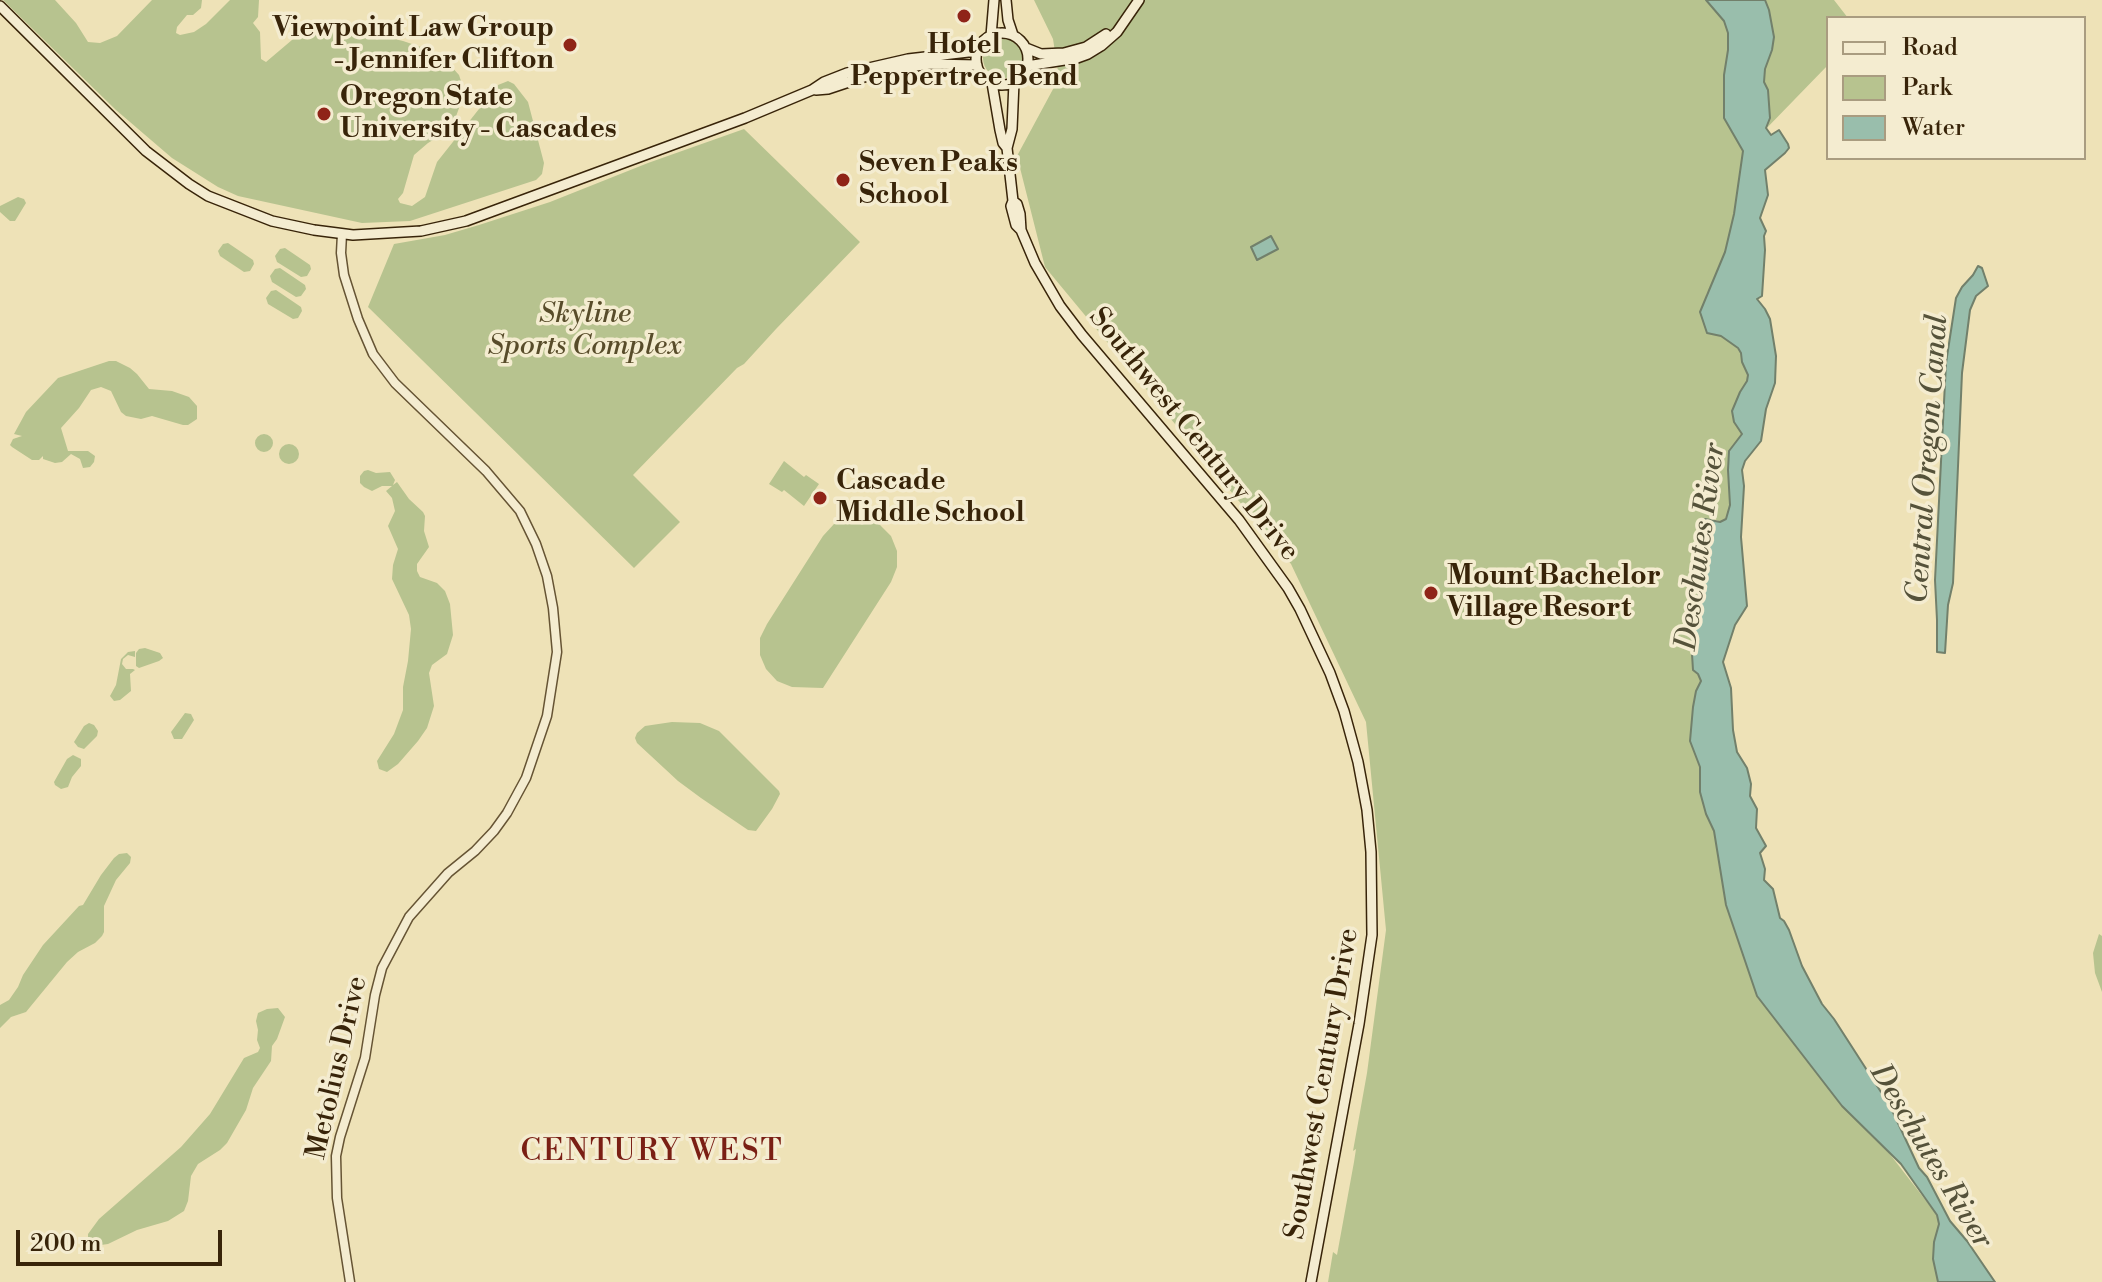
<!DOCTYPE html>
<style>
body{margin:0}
#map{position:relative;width:2102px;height:1282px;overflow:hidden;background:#eee2b7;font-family:"Libre Bodoni",serif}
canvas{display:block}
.legend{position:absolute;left:1826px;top:16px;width:260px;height:144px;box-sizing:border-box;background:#f4ecd0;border:2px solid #a99c80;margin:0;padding:10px 14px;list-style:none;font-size:24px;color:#382409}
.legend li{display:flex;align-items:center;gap:16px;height:40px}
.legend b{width:40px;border:2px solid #a99c80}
.scale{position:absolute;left:16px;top:1230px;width:206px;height:36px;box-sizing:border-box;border:4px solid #382409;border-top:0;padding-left:10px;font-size:24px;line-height:28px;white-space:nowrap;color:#382409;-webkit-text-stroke:6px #f4ecd0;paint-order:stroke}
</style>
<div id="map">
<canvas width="2102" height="1282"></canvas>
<ul class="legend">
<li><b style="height:10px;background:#f4ecd0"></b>Road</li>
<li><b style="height:22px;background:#b7c38f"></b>Park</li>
<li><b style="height:22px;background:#99beac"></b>Water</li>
</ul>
<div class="scale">200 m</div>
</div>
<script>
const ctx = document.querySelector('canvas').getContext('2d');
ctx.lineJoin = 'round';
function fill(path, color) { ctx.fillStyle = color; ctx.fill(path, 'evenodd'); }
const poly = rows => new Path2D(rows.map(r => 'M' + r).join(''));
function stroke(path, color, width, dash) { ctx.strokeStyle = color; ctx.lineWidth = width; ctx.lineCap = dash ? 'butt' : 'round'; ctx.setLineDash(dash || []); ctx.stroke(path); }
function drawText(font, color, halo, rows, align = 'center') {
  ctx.font = font + ' "Libre Bodoni",serif'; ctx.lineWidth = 7; ctx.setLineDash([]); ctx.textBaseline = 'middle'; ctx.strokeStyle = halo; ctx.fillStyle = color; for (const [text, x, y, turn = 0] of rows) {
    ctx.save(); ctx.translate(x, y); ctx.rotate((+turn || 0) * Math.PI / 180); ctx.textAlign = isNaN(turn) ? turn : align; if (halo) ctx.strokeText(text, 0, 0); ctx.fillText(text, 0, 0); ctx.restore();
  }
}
fill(poly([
 [3,0,55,0,76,23,88,42,100,43,117,36,152,0,202,0,201,8,193,15,187,15,177,27,176,33,180,35,194,32,206,24,230,0,259,0,258,17,253,23,260,32,261,59,266,62,312,23,320,21,403,41,430,50,450,65,459,75,462,84,462,100,455,119,436,133,433,140,428,143,414,155,403,193,398,199,400,203,412,206,425,197,437,162,498,85,508,81,514,84,528,102,544,163,542,174,536,180,410,221,362,223,238,196,218,187,172,158,116,110],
 [1034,0,1706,0,1724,21,1728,33,1728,50,1724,75,1724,118,1743,151,1734,214,1725,252,1715,279,1706,295,1707,333,1721,336,1734,344,1741,353,1742,362,1748,375,1747,381,1740,392,1737,401,1734,422,1742,434,1729,451,1728,470,1730,505,1726,519,1720,522,1715,519,1698,547,1701,556,1698,599,1692,630,1698,674,1701,681,1696,691,1696,758,1700,767,1700,792,1706,814,1714,831,1726,905,1757,996,1842,1106,1882,1144,1937,1215,1939,1224,1934,1242,1938,1282,1328,1282,1333,1252,1337,1255,1354,1162,1356,1149,1353,1151,1367,1073,1386,930,1366,722,1291,564,1045,267,1017,156,1059,78,1053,39],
 [1748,0,1834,0,1848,18,1828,18,1828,65,1761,134],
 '983 58a20 20 0 1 1 40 0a20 20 0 1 1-40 0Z',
 [744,129,860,242,776,329,744,364,737,368,633,475,680,522,634,568,368,307,394,244,445,235,479,225,550,202,648,163],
 [18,197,24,199,26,203,15,221,10,221,0,212,0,206],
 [228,243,253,260,254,264,250,271,244,272,220,256,218,251,223,244],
 [285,248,310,265,311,269,307,276,301,277,277,262,275,256,280,249],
 [280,268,305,285,306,289,301,296,296,297,272,282,270,276,275,269],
 [276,290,301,307,302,311,298,318,293,319,268,304,266,298,271,291],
 [109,361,116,361,130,368,137,374,149,389,172,391,189,397,197,406,197,419,188,425,183,425,152,416,141,419,126,416,121,412,111,391,101,387,91,390,79,408,61,428,68,451,88,451,95,456,94,462,90,467,83,468,80,459,71,454,62,462,55,463,43,459,43,456,39,460,32,460,12,447,10,445,13,439,22,436,14,434,26,412,58,378],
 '255 443a9 9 0 1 1 18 0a9 9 0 1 1-18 0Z',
 '279 454a10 10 0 1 1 20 0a10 10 0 1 1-20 0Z',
 [784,461,804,477,806,475,819,484,804,506,784,490,782,492,769,484],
 [368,470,376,473,390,472,395,480,393,485,397,482,409,499,423,512,425,516,424,531,429,547,417,564,417,571,420,577,437,583,445,591,450,604,453,635,447,654,432,665,429,673,434,706,427,728,418,741,398,764,387,772,379,769,377,761,394,734,403,710,403,687,408,661,411,629,409,615,392,579,393,565,398,549,388,526,395,511,392,498,386,491,392,486,382,486,372,491,364,487,360,483,360,476,364,471],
 [849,518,865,518,880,525,891,536,897,551,897,567,891,582,823,688,792,687,777,681,766,669,760,655,760,638,767,624,823,536,834,524],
 [145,648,160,653,163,658,159,661,139,668,136,666,136,653,139,649],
 [135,651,135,657,128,655,123,659,122,664,126,669,133,669,135,670,130,674,131,691,120,700,114,701,110,696,116,685,121,659,128,652],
 [185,713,191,714,194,720,182,739,174,739,171,732],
 [672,722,700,723,719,731,779,791,780,794,772,809,756,831,748,830,701,798,678,781,637,743,635,738,637,733,645,726],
 [89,723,94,725,98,731,97,736,84,749,78,747,74,742,84,726],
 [73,755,81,759,81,766,72,777,68,787,61,789,55,785,54,782,67,759],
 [127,853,131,857,130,863,116,880,104,906,104,932,102,936,95,943,78,952,67,962,26,1012,11,1017,0,1028,0,1005,9,1000,18,987,23,975,43,945,79,906,83,905,101,875,114,858,119,854],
 [2099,934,2102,936,2102,992,2095,973,2093,953],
 [278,1008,285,1017,277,1039,272,1046,271,1061,253,1088,246,1110,227,1143,220,1150,198,1164,191,1176,188,1201,184,1211,168,1221,137,1230,108,1244,101,1245,91,1242,88,1237,88,1234,99,1219,181,1147,210,1114,244,1058,258,1052,260,1048,257,1040,258,1030,256,1021,258,1013,267,1009]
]), '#b7c38f');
const water = poly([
 [1706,0,1765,0,1769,10,1774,37,1772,50,1765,69,1764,82,1768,90,1770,118,1766,128,1771,135,1779,130,1788,144,1789,148,1785,153,1765,170,1768,195,1760,218,1766,231,1764,236,1765,250,1762,296,1757,299,1765,309,1770,319,1776,356,1775,383,1766,409,1761,441,1745,461,1742,470,1744,486,1741,537,1747,606,1735,625,1723,662,1731,688,1733,730,1737,752,1747,768,1751,784,1750,796,1757,809,1756,828,1766,846,1760,853,1765,869,1764,880,1773,889,1780,918,1784,921,1789,930,1802,966,1822,1004,1834,1019,1890,1106,1919,1168,1927,1177,1950,1221,1967,1241,1995,1282,1938,1282,1933,1259,1934,1242,1939,1224,1937,1215,1901,1164,1842,1106,1757,996,1726,905,1714,831,1706,814,1700,792,1700,767,1690,741,1693,707,1696,691,1701,681,1698,674,1693,670,1692,654,1692,630,1698,599,1701,556,1698,533,1699,525,1705,519,1720,522,1726,519,1730,505,1728,470,1729,451,1742,434,1734,422,1732,411,1740,392,1747,381,1748,375,1742,362,1741,353,1738,348,1721,336,1707,333,1700,312,1725,252,1734,214,1743,151,1724,118,1724,75,1728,50,1728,33,1724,21,1706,0],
 [1271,236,1278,249,1257,260,1251,247,1271,236],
 [1978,266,1982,268,1988,286,1976,296,1970,310,1962,373,1953,583,1948,605,1945,653,1937,652,1937,620,1935,580,1946,363,1956,298,1962,287,1973,275,1978,266]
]);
fill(water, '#99beac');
stroke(water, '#72806b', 2);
const tertiary = poly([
 [342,234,341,253,344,275,358,319,373,354,395,383,486,471,520,511,536,544,547,576,553,608,557,652,547,716,526,778,507,813,494,831,475,851,448,873,409,917,382,968,375,995,365,1058,340,1137,336,1156,337,1198,350,1282]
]);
const secondary = poly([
 [1006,0,1008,20,1013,35],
 [0,6,146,151,189,184,208,196,272,221,314,230,353,235,421,231,466,221,745,118,812,90,824,82,847,73,908,59,977,51],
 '976 59a26 26 0 1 1 52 0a26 26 0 1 1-52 0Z',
 [991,36,994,0],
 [1026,48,1041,54,1064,53,1086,47,1106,34],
 [1027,66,1077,58,1088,54,1101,46,1117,32,1139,0],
 [1014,82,1012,129,1007,148,1013,201,1011,206,1016,225,1021,230,1035,263,1060,306,1082,335,1239,520,1288,588,1300,609,1330,673,1344,711,1358,762,1367,810,1371,852,1372,935,1359,1024,1311,1282],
 [992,83,1000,130,1003,143,1007,148],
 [816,90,828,89,882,71,930,64,977,65],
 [1013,201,1017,204,1020,214,1021,230]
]);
stroke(tertiary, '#665434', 11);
stroke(secondary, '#382409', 12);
stroke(tertiary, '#f4ecd0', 8);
stroke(secondary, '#f4ecd0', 9);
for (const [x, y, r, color] of [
 [964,16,8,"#8f2418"],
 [570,45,8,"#8f2418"],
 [324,114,8,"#8f2418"],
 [843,180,8,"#8f2418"],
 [820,498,8,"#8f2418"],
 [1431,593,8,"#8f2418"]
]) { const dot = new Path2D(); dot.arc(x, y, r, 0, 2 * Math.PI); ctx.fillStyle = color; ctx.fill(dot); stroke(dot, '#f4ecd0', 3); }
drawText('bold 28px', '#382409', '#f4ecd0', [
 ["Viewpoint Law Group",554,29,"right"],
 ["- Jennifer Clifton",554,61,"right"],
 ["Hotel",964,46,"center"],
 ["Peppertree Bend",964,78,"center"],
 ["Oregon State",340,98],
 ["University - Cascades",340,130],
 ["Seven Peaks",859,164],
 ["School",859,196],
 ["Cascade",836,482],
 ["Middle School",836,514],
 ["Mount Bachelor",1447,577],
 ["Village Resort",1447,609]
], 'left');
drawText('italic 28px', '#584c2a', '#f4ecd0', [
 ["Skyline",585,315],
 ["Sports Complex",585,347]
]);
drawText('28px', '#382409', '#f4ecd0', [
 ["Southwest Century Drive",1193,435,51],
 ["Metolius Drive",338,1068,-77],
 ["Southwest Century Drive",1323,1084,-80]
]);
drawText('italic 30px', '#55523a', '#f4ecd0', [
 ["Central Oregon Canal",1929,459,-86],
 ["Deschutes River",1702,547,-82],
 ["Deschutes River",1930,1157,59]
]);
ctx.letterSpacing = '2px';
drawText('30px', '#7a1f14', '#f4ecd0', [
 ["CENTURY WEST",652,1153]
]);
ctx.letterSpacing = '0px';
</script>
